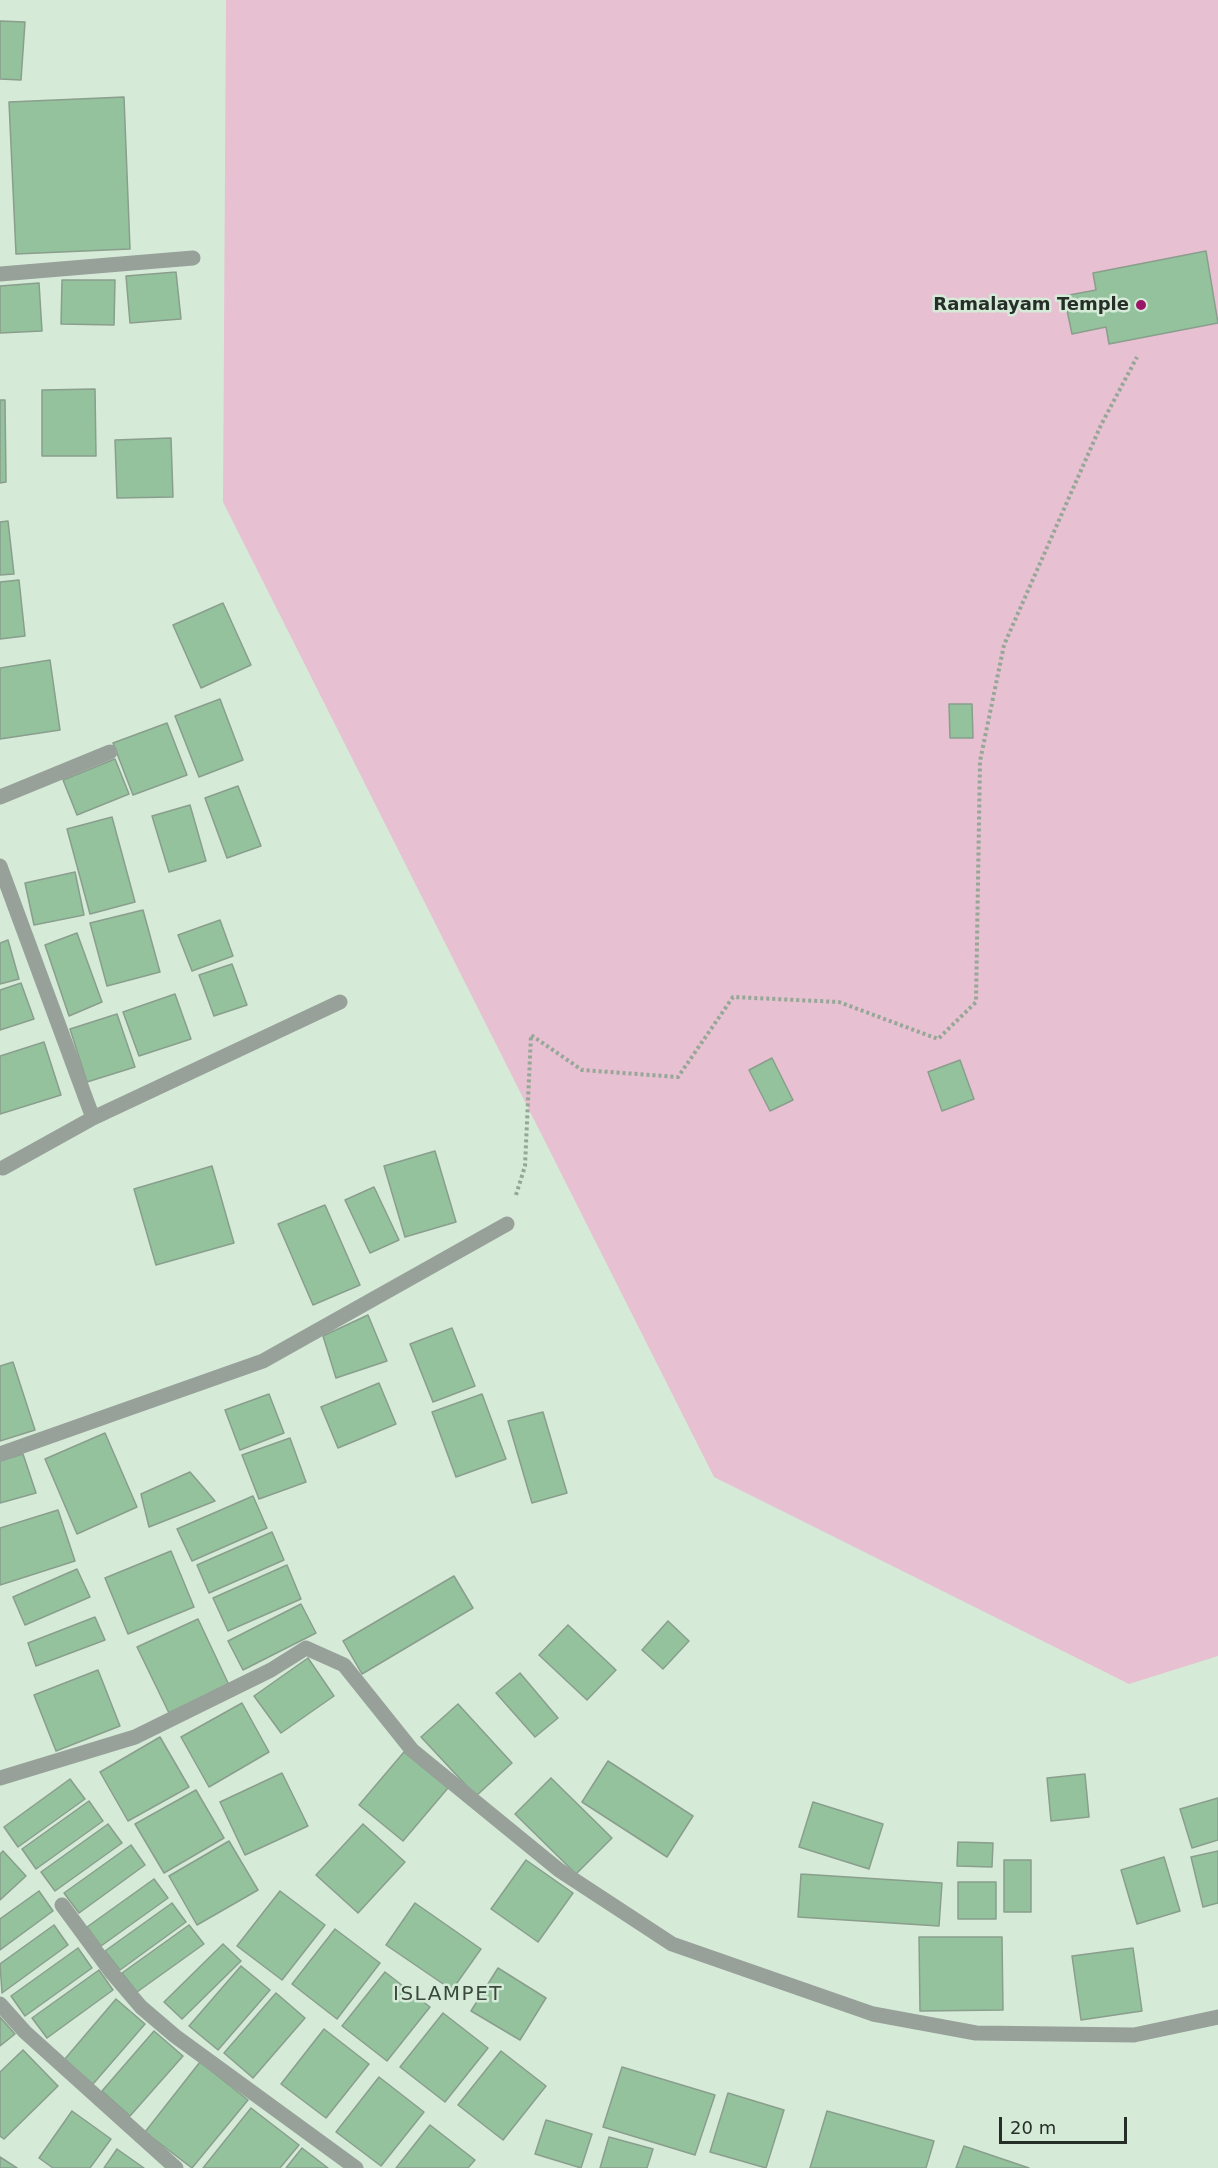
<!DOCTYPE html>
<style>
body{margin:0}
#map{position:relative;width:1218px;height:2168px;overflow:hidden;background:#d5ebd8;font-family:"DejaVu Sans",sans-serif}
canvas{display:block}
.scale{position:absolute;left:999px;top:2117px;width:128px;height:27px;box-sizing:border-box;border:3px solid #262e28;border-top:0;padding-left:8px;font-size:18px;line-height:21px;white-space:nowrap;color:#262e28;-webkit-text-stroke:4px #d5ebd8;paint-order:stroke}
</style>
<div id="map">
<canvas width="1218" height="2168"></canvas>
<div class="scale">20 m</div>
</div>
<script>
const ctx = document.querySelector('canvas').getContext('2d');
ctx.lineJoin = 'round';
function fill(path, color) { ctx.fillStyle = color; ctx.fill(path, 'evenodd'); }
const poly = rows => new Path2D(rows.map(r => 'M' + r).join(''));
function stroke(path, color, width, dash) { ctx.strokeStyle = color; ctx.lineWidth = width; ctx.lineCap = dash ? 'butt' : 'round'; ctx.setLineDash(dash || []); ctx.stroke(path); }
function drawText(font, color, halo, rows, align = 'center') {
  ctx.font = font + ' "DejaVu Sans",sans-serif'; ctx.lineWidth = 5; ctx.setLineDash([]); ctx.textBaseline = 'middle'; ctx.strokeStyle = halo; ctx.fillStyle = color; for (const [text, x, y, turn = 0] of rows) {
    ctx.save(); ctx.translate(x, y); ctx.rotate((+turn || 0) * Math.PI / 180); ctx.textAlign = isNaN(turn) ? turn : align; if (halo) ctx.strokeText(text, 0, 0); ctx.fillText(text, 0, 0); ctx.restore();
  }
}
fill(poly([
 [226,0,1218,0,1218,1656,1129,1684,714,1477,223,502]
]), '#e7c0d1');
const building = poly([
 [0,21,25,22,21,80,0,79,0,21],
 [124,97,130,249,16,254,9,102,124,97],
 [1206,251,1218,323,1109,344,1106,327,1072,334,1064,296,1096,290,1093,273,1206,251],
 [176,272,181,319,130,323,126,276,176,272],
 [62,280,115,280,114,325,61,324,62,280],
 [39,283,42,331,0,333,0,286,39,283],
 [95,389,96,456,42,456,42,390,95,389],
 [0,400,5,400,6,482,0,483,0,400],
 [171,438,173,497,117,498,115,440,171,438],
 [8,521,14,574,0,575,0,522,8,521],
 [19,580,25,636,0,639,0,582,19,580],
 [223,603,251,665,201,688,173,625,223,603],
 [50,660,60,730,0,739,0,668,50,660],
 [220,699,243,760,199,777,175,716,220,699],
 [949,704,972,704,973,738,950,738,949,704],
 [167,723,187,775,133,795,113,743,167,723],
 [115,759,129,794,77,815,63,780,115,759],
 [238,786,261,846,227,858,205,798,238,786],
 [190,805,206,861,169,872,152,816,190,805],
 [112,817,135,902,90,914,67,829,112,817],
 [75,872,84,915,34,925,25,883,75,872],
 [143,910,160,972,107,986,90,923,143,910],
 [220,920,233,956,192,971,178,935,220,920],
 [77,933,102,1002,69,1016,45,945,77,933],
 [8,940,19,979,0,984,0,943,8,940],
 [232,964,247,1005,214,1016,199,975,232,964],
 [21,983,34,1019,0,1030,0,990,21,983],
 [175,994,191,1039,139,1056,123,1012,175,994],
 [117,1014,135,1067,87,1082,70,1029,117,1014],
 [44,1042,61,1095,0,1114,0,1056,44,1042],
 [772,1058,793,1100,770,1111,749,1070,772,1058],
 [960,1060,974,1099,942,1111,928,1072,960,1060],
 [435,1151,456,1222,405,1237,384,1166,435,1151],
 [212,1166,234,1243,156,1265,134,1189,212,1166],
 [374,1187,399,1240,370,1253,345,1200,374,1187],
 [325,1205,360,1285,313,1305,278,1224,325,1205],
 [368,1315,387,1361,336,1378,323,1336,368,1315],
 [452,1328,475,1386,433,1402,410,1344,452,1328],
 [13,1362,35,1430,0,1441,0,1366,13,1362],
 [379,1383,396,1424,338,1448,321,1407,379,1383],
 [269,1394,284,1433,240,1450,225,1410,269,1394],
 [482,1394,506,1459,456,1477,432,1412,482,1394],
 [543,1412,567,1493,532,1503,508,1421,543,1412],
 [105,1433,137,1507,77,1534,45,1459,105,1433],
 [290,1438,306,1482,259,1499,242,1455,290,1438],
 [23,1454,36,1493,0,1503,0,1461,23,1454],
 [190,1472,215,1501,149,1527,141,1494,190,1472],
 [253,1496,267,1528,192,1561,177,1529,253,1496],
 [58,1510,75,1561,0,1585,0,1528,58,1510],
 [272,1532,284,1560,209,1593,197,1565,272,1532],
 [171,1551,194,1607,128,1634,105,1578,171,1551],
 [287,1565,301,1599,228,1631,213,1598,287,1565],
 [77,1569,90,1597,25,1625,13,1597,77,1569],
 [454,1576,473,1608,362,1674,343,1641,454,1576],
 [301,1604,316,1633,243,1670,228,1641,301,1604],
 [95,1617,105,1640,36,1666,28,1643,95,1617],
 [198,1619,229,1685,169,1713,137,1647,198,1619],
 [668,1621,689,1641,663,1669,642,1650,668,1621],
 [568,1625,616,1670,587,1700,539,1655,568,1625],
 [308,1658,334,1696,281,1733,254,1696,308,1658],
 [98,1670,120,1726,56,1751,34,1695,98,1670],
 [520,1673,558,1718,535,1737,496,1693,520,1673],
 [242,1703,269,1752,209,1787,181,1737,242,1703],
 [458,1704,512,1763,476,1796,421,1737,458,1704],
 [160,1737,189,1787,128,1821,100,1772,160,1737],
 [404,1752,448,1788,403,1841,359,1805,404,1752],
 [608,1761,693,1816,667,1857,582,1802,608,1761],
 [282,1773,308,1826,245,1855,220,1802,282,1773],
 [1085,1774,1089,1817,1051,1821,1047,1778,1085,1774],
 [551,1778,612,1838,576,1874,515,1814,551,1778],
 [70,1779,85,1799,18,1847,4,1827,70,1779],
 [196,1790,224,1838,164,1873,135,1824,196,1790],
 [1218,1798,1218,1840,1192,1848,1180,1809,1218,1798],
 [89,1801,103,1821,36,1869,22,1849,89,1801],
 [813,1802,883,1824,869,1869,799,1847,813,1802],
 [108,1824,122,1843,55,1891,41,1872,108,1824],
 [363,1824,405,1862,358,1913,316,1875,363,1824],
 [229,1841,258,1890,197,1925,169,1876,229,1841],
 [958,1842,993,1843,992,1867,957,1866,958,1842],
 [131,1845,145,1865,79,1913,64,1893,131,1845],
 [3,1851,26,1876,0,1900,0,1854,3,1851],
 [1218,1851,1218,1903,1203,1907,1191,1857,1218,1851],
 [1164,1857,1180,1911,1137,1924,1121,1870,1164,1857],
 [526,1860,573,1893,538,1942,491,1909,526,1860],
 [1004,1860,1031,1860,1031,1912,1004,1912,1004,1860],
 [801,1874,942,1883,939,1926,798,1917,801,1874],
 [154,1879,168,1898,101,1946,87,1927,154,1879],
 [958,1882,996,1882,996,1919,958,1919,958,1882],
 [39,1891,53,1911,0,1950,0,1919,39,1891],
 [280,1891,325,1925,282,1980,237,1946,280,1891],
 [172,1903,186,1922,120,1970,105,1951,172,1903],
 [415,1903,481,1949,452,1990,386,1945,415,1903],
 [54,1925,68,1945,2,1993,0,1964,54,1925],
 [189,1925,204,1944,137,1992,122,1973,189,1925],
 [335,1929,380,1963,337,2019,292,1984,335,1929],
 [919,1937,1002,1937,1003,2010,920,2011,919,1937],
 [223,1944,241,1961,182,2019,164,2002,223,1944],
 [78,1948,92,1968,25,2016,11,1996,78,1948],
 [1133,1948,1142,2011,1081,2020,1072,1956,1133,1948],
 [241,1966,270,1990,218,2050,189,2026,241,1966],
 [498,1968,546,1998,520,2040,471,2011,498,1968],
 [99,1970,113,1990,47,2038,32,2018,99,1970],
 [385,1972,430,2007,387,2061,342,2026,385,1972],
 [276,1993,305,2018,253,2078,224,2053,276,1993],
 [116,1999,145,2024,93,2084,64,2060,116,1999],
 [443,2013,488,2048,445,2102,400,2067,443,2013],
 [0,2017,15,2034,0,2046,0,2017],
 [324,2029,369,2064,326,2118,281,2084,324,2029],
 [154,2031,183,2056,130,2116,102,2091,154,2031],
 [23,2050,58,2086,4,2139,0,2136,0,2072,23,2050],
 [501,2051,546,2086,503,2140,458,2105,501,2051],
 [200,2062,248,2100,192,2168,145,2132,200,2062],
 [622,2067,715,2095,695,2155,603,2127,622,2067],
 [379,2077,424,2112,381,2166,336,2132,379,2077],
 [728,2093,784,2110,766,2168,710,2152,728,2093],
 [251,2108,299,2145,280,2168,203,2168,251,2108],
 [72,2111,111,2139,90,2168,53,2168,39,2158,72,2111],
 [827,2111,934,2141,926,2168,810,2168,827,2111],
 [546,2120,592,2134,581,2168,535,2154,546,2120],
 [430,2125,475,2160,468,2168,396,2168,430,2125],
 [609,2137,653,2149,647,2168,600,2168,609,2137],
 [964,2146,1029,2168,956,2168,964,2146],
 [302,2148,328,2168,286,2168,302,2148],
 [117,2149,144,2168,104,2168,117,2149],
 [0,2157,17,2168,0,2168,0,2157]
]);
fill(building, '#93c29c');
stroke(building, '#8a9e8d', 1.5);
stroke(poly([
 [516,1195,525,1166,531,1035,582,1070,678,1077,733,997,839,1002,938,1039,976,1002,980,761,1004,645,1101,425,1137,357]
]), '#96a798', 4, [3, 3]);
stroke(poly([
 [0,274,193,258],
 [0,797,110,752],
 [0,866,93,1118],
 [3,1168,93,1118,340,1002],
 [0,1454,263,1361,507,1224],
 [0,1778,135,1737,271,1670,306,1648,344,1665,412,1750,559,1870,672,1944,873,2014,976,2033,1134,2035,1218,2017],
 [62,1905,112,1973,141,2007,175,2036,356,2168],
 [0,2004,25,2032,176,2168]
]), '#97a099', 15);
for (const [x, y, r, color] of [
 [1141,305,6,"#9c1668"]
]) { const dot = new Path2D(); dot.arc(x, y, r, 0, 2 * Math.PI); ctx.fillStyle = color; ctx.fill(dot); stroke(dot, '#d5ebd8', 2); }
drawText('bold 18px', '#262e28', '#d5ebd8', [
 ["Ramalayam Temple",1129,305]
], 'right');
ctx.letterSpacing = '1.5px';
drawText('20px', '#3a4b3d', '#d5ebd8', [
 ["ISLAMPET",448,1995]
]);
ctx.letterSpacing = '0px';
</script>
